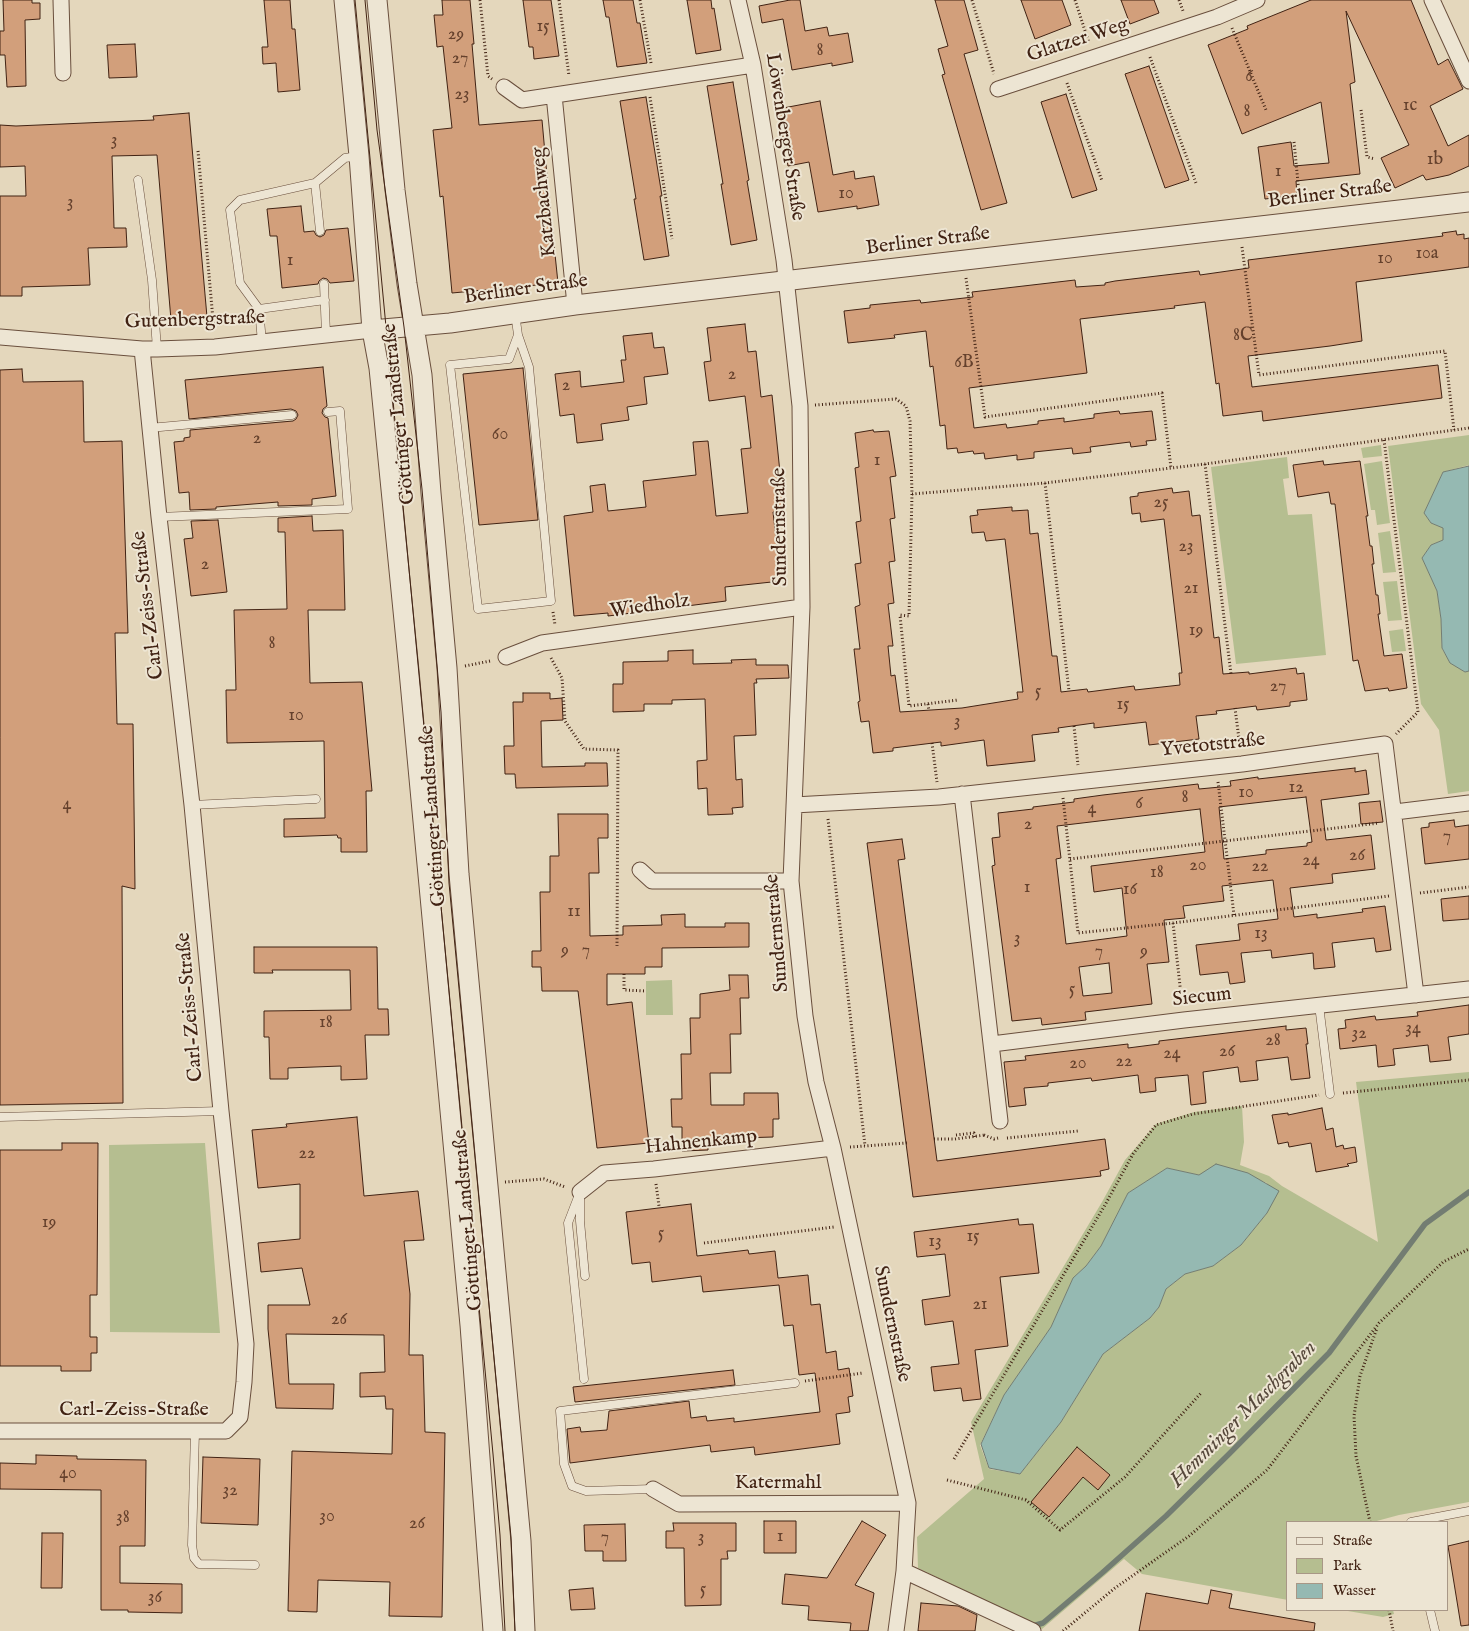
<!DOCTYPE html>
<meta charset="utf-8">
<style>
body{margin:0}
#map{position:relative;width:1469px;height:1631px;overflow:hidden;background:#e4d7bc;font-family:"IM FELL English",serif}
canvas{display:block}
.legend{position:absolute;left:1286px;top:1521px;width:162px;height:90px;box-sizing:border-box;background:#ede5d3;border:1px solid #a89786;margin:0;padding:6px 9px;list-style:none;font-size:15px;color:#412213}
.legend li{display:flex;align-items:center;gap:10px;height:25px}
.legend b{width:25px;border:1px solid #a89786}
</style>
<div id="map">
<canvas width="1469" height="1631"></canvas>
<ul class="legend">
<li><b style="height:6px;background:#ede5d3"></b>Straße</li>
<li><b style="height:14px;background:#b5be90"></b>Park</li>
<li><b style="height:14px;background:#95b9b2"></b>Wasser</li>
</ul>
</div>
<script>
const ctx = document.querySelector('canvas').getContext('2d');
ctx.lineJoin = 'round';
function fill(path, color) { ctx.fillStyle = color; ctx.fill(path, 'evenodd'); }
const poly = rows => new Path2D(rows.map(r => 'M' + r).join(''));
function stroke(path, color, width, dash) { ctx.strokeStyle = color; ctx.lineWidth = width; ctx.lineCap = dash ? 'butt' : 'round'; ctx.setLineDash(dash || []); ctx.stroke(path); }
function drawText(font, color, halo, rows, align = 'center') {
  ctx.font = font + ' "IM FELL English",serif'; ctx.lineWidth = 4; ctx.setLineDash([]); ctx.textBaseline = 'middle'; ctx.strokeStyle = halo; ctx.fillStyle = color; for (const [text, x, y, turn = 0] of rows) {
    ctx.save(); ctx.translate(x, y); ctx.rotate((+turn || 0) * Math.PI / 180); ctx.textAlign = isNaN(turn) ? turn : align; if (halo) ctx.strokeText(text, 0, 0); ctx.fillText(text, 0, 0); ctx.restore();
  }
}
fill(poly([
 [1469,435,1469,465,1443,472,1424,513,1431,523,1444,528,1443,540,1431,545,1422,558,1437,591,1441,620,1442,649,1450,662,1465,672,1469,671,1469,791,1448,794,1439,730,1421,704,1388,446],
 [1381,445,1382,456,1363,458,1361,448],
 [1287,457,1289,478,1283,479,1288,515,1312,514,1326,655,1236,664,1211,467],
 [1382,461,1390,523,1377,525,1375,510,1371,510,1364,464],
 [1390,531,1396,572,1383,573,1378,533],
 [1397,581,1402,620,1388,621,1383,582],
 [1403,629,1406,651,1392,652,1389,631],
 [672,980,673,1015,646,1015,646,981],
 [1469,1072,1469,1502,1399,1515,1373,1522,1288,1522,1288,1600,1142,1574,1124,1559,1042,1629,918,1568,917,1537,984,1479,971,1422,1102,1202,1125,1160,1156,1124,1194,1112,1242,1106,1244,1142,1240,1165,1269,1176,1282,1186,1378,1242,1356,1082],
 [1167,1168,1199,1175,1239,1171,1248,1173,1256,1179,1267,1183,1267,1213,1241,1245,1213,1266,1185,1274,1166,1289,1159,1307,1150,1318,1103,1354,1061,1422,1020,1474,989,1469,980,1445,1004,1395,1051,1327,1073,1278,1086,1266,1101,1246,1128,1193],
 [205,1143,220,1333,110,1332,109,1145],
 [1342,1610,1393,1610,1394,1614,1383,1617]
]), '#b5be90');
const water = poly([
 [1469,466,1469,671,1465,672,1450,663,1442,648,1441,619,1437,591,1422,558,1431,545,1443,540,1443,528,1431,523,1424,513,1443,472,1469,466],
 [1216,1164,1248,1173,1279,1191,1267,1213,1241,1245,1213,1266,1185,1274,1166,1289,1159,1307,1150,1318,1103,1354,1061,1422,1020,1474,989,1468,981,1444,1004,1395,1051,1327,1073,1278,1086,1266,1101,1246,1128,1193,1167,1168,1199,1175,1216,1164]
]);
fill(water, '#95b9b2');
stroke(water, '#737d72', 1);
stroke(poly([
 [1029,1627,1043,1623,1102,1573,1166,1516,1229,1454,1329,1353,1425,1224,1469,1192]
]), '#737d72', 5.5);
const building = poly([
 [3,0,32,0,32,3,40,3,40,19,25,20,26,86,7,87,5,55,0,55,0,31,4,31,3,0],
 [264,0,290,0,292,29,295,29,300,90,278,92,276,63,263,64,262,47,268,47,264,0],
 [442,0,470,0,474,44,472,44,479,125,542,120,548,187,558,283,452,293,443,196,440,197,433,130,452,128,443,46,437,47,434,15,443,15,442,0],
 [523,0,551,0,559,56,534,59,533,47,529,47,523,0],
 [603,0,633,0,637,23,640,23,647,63,617,67,609,17,606,17,603,0],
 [687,0,711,0,712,9,714,8,721,50,696,54,687,0],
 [790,0,800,0,805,31,827,27,829,36,848,33,853,62,832,66,832,63,792,70,783,19,762,23,759,6,790,0],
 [935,0,964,0,978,50,964,54,1007,203,981,210,942,75,945,74,938,49,948,46,935,0],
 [1021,0,1062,0,1071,25,1035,39,1021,0],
 [1121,0,1154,0,1159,13,1130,24,1121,0],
 [1311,0,1411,0,1438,65,1448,59,1463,89,1430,106,1448,146,1469,135,1469,166,1449,175,1426,180,1423,175,1395,188,1381,158,1409,145,1346,11,1355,82,1350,84,1360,174,1296,181,1297,195,1265,199,1258,147,1291,142,1294,166,1329,163,1321,102,1242,134,1208,45,1248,29,1247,26,1311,0],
 [135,44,137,77,109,78,107,45,135,44],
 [1149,66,1189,180,1165,188,1125,74,1149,66],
 [733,82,749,180,747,181,757,240,731,245,721,184,723,184,707,86,733,82],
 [1066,94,1097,190,1072,198,1041,102,1066,94],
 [646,97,662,196,660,196,669,256,644,260,634,199,636,199,620,101,646,97],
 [820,101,833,175,854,171,855,179,874,176,879,205,857,209,857,206,818,212,809,162,788,166,778,109,820,101],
 [189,113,207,317,171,320,157,155,112,156,114,228,126,228,127,247,88,248,90,285,22,287,22,296,0,296,0,196,26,196,25,166,0,167,0,125,16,126,154,120,153,116,189,113],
 [301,206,304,232,314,231,316,235,320,237,324,235,326,230,348,228,354,281,330,283,327,279,323,278,319,281,318,284,282,288,277,236,270,236,267,209,301,206],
 [1456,231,1457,235,1464,234,1464,239,1469,238,1469,267,1356,282,1362,341,1330,346,1248,356,1252,387,1438,365,1442,398,1263,421,1262,411,1223,416,1219,383,1216,384,1205,302,1174,306,1175,308,1080,319,1087,373,969,388,974,428,1006,424,1007,428,1038,424,1038,421,1064,418,1064,422,1094,418,1094,414,1119,411,1120,414,1152,411,1156,440,1146,441,1147,445,1131,447,1130,442,1090,447,1091,452,1073,454,1072,448,1034,452,1034,458,1017,460,1017,455,985,459,984,453,974,454,973,451,958,453,957,448,947,449,945,425,940,426,933,366,930,367,926,331,894,335,895,338,848,343,844,311,870,308,870,305,920,300,921,303,973,297,972,292,1075,280,1076,287,1105,285,1105,283,1115,281,1199,271,1200,275,1249,268,1248,260,1443,236,1442,233,1456,231],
 [745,324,748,352,756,351,761,397,772,395,784,511,773,512,781,581,725,587,726,601,608,616,608,613,574,616,564,516,593,512,590,486,605,484,608,511,646,507,643,481,696,475,693,442,708,441,716,516,748,513,741,449,751,448,745,396,709,401,704,362,711,361,707,328,745,324],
 [652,333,654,348,664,347,668,374,644,377,647,404,627,407,629,420,601,424,603,440,577,443,574,414,560,416,555,374,580,371,581,387,624,382,621,360,626,360,623,336,652,333],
 [323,367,327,406,323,409,322,413,325,417,328,418,336,496,312,499,312,505,278,506,278,502,216,507,216,509,190,510,189,492,179,493,174,442,184,441,184,438,190,437,190,430,293,421,296,419,298,415,296,411,291,409,189,419,185,380,323,367],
 [523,368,538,520,479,525,463,374,523,368],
 [22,369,23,382,83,381,84,442,122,441,128,633,115,633,117,724,133,724,135,889,122,886,123,1103,0,1105,0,370,22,369],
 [873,430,874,432,889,431,896,476,890,477,895,518,890,519,895,561,889,562,894,603,888,604,893,646,888,646,891,676,895,675,900,712,962,708,1018,699,1017,692,1023,692,1005,539,986,541,984,532,972,533,970,516,978,515,977,510,1012,507,1012,511,1028,510,1030,534,1038,533,1052,656,1057,656,1061,692,1087,689,1088,692,1134,686,1135,690,1180,685,1179,673,1182,673,1164,519,1141,522,1140,513,1132,514,1130,497,1138,496,1138,493,1172,488,1173,493,1189,491,1192,516,1200,515,1214,638,1219,637,1223,674,1249,672,1249,674,1296,668,1297,674,1304,673,1307,700,1290,702,1290,706,1257,710,1256,706,1216,711,1217,714,1196,716,1199,739,1149,745,1146,722,1094,728,1094,723,1058,728,1059,732,1032,735,1035,761,987,766,984,740,941,746,941,742,893,748,893,751,873,753,869,721,861,722,858,702,860,701,854,649,860,649,855,607,860,605,855,564,861,563,856,522,861,521,855,468,859,467,855,433,873,430],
 [1323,461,1324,465,1360,461,1368,516,1366,516,1370,546,1372,546,1374,564,1372,564,1376,595,1378,595,1380,614,1378,614,1384,656,1402,654,1407,688,1389,691,1388,688,1365,691,1358,660,1353,661,1335,504,1331,504,1329,492,1298,497,1293,465,1323,461],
 [312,516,313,531,343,530,345,610,308,610,310,683,362,682,372,791,366,791,367,852,341,852,341,838,338,838,337,835,284,837,284,819,325,818,324,741,227,743,226,690,236,690,234,610,287,609,285,532,278,532,278,518,312,516],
 [218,520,227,592,191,596,184,539,193,538,191,521,218,520],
 [693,650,693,664,732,663,731,660,756,659,756,665,788,665,789,678,756,679,757,683,754,683,756,735,734,736,736,780,742,779,743,807,732,808,733,814,708,815,707,788,698,789,697,761,707,760,705,699,672,700,672,704,644,704,644,711,613,712,613,684,623,684,623,662,668,661,668,651,693,650],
 [523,693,550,693,550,699,562,698,563,720,541,721,542,767,585,766,585,763,607,763,608,786,516,788,515,774,505,774,504,746,514,746,513,702,523,702,523,693],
 [1355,768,1355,772,1366,770,1369,794,1321,800,1326,840,1371,835,1375,869,1332,874,1333,883,1290,888,1294,917,1317,914,1317,918,1363,912,1362,909,1385,906,1391,950,1376,952,1374,938,1332,943,1335,967,1314,969,1313,953,1272,958,1271,950,1241,953,1245,982,1230,984,1228,972,1200,975,1196,945,1240,940,1238,924,1278,919,1273,880,1222,886,1224,901,1183,906,1185,918,1164,920,1169,962,1147,964,1152,1004,1085,1012,1086,1020,1042,1025,1041,1018,1012,1021,992,866,995,865,992,838,1000,837,998,813,1033,809,1033,807,1074,802,1074,799,1103,795,1198,784,1199,789,1231,786,1230,781,1258,777,1258,779,1355,768],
 [1306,797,1312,842,1307,843,1307,846,1266,850,1266,854,1224,859,1219,807,1306,797],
 [1200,809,1205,852,1091,866,1094,892,1122,888,1127,936,1066,944,1056,859,1061,858,1057,826,1200,809],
 [1109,963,1112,993,1083,996,1079,967,1109,963],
 [1380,801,1383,822,1361,824,1359,803,1380,801],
 [558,814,608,814,608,838,598,838,599,873,589,873,590,936,623,935,623,926,662,925,661,915,685,914,685,927,725,927,725,923,749,923,749,947,662,948,662,967,645,967,645,974,607,974,607,1005,632,1002,649,1143,597,1148,578,991,542,991,541,967,532,967,532,951,541,951,540,892,550,892,550,856,559,856,558,814],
 [1454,820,1455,827,1469,825,1469,859,1425,864,1421,828,1429,827,1429,823,1454,820],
 [902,839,905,859,898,860,937,1161,1105,1139,1109,1169,1100,1171,1101,1176,913,1197,867,843,902,839],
 [1469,896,1469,919,1443,921,1441,899,1469,896],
 [254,947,377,947,378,1009,388,1009,389,1035,365,1035,367,1079,341,1080,341,1066,288,1068,288,1079,270,1079,269,1037,264,1037,264,1011,351,1010,350,970,272,970,273,973,254,973,254,947],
 [729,975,748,975,749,998,740,998,741,1034,730,1034,731,1073,710,1073,711,1105,744,1105,744,1093,778,1093,779,1119,773,1119,773,1137,739,1138,739,1143,708,1144,708,1150,682,1151,682,1127,672,1127,671,1099,682,1099,681,1054,691,1054,690,1018,700,1018,700,994,730,990,729,975],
 [1469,1005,1469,1034,1448,1037,1451,1060,1430,1062,1428,1045,1393,1049,1395,1065,1378,1067,1376,1045,1340,1049,1338,1029,1346,1028,1345,1020,1375,1016,1376,1020,1418,1016,1417,1012,1469,1005],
 [1286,1026,1286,1030,1306,1028,1308,1044,1306,1044,1310,1078,1291,1080,1288,1057,1256,1061,1258,1080,1240,1082,1238,1067,1203,1072,1206,1103,1191,1105,1188,1075,1155,1078,1156,1091,1140,1093,1138,1075,1092,1081,1091,1078,1048,1083,1048,1086,1024,1088,1026,1105,1009,1107,1004,1062,1026,1060,1025,1056,1128,1044,1128,1048,1159,1044,1159,1041,1286,1026],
 [1322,1108,1326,1130,1333,1128,1336,1147,1343,1145,1344,1149,1355,1147,1357,1162,1347,1164,1349,1166,1316,1172,1311,1143,1289,1147,1288,1142,1278,1144,1272,1115,1288,1113,1288,1115,1322,1108],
 [357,1117,364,1196,418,1191,424,1240,404,1241,410,1294,409,1355,423,1355,425,1432,445,1433,442,1617,389,1616,390,1582,318,1580,317,1612,288,1611,292,1451,392,1454,393,1409,386,1409,385,1396,360,1397,360,1373,385,1372,384,1335,286,1334,289,1384,334,1384,333,1409,276,1408,268,1329,268,1305,310,1305,302,1268,261,1272,258,1243,300,1239,300,1184,258,1188,252,1130,287,1127,286,1124,357,1117],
 [62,1143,98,1143,97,1295,90,1295,90,1337,97,1337,97,1353,91,1353,91,1371,61,1371,61,1366,0,1366,0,1150,62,1150,62,1143],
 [691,1204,697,1256,748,1250,749,1254,775,1251,778,1278,808,1275,811,1305,820,1304,826,1353,836,1351,838,1370,849,1368,853,1396,848,1397,850,1412,836,1414,840,1444,755,1455,754,1447,711,1452,710,1445,570,1463,567,1429,580,1427,581,1432,607,1430,609,1411,689,1401,691,1418,706,1416,707,1421,734,1418,734,1422,820,1412,815,1373,799,1375,793,1325,784,1326,779,1285,703,1292,701,1276,652,1282,650,1262,632,1264,626,1212,691,1204],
 [1018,1219,1019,1225,1033,1224,1039,1273,1000,1277,1008,1346,975,1350,981,1399,963,1401,961,1388,934,1391,931,1367,959,1364,953,1321,925,1325,922,1300,950,1296,945,1254,917,1257,914,1232,1018,1219],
 [733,1370,735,1385,575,1402,573,1387,733,1370],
 [1077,1447,1110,1475,1098,1490,1083,1477,1049,1517,1031,1502,1077,1447],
 [36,1455,77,1456,77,1459,146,1460,145,1546,120,1546,120,1583,182,1584,182,1613,128,1612,128,1610,101,1610,101,1490,0,1489,0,1463,36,1464,36,1455],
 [203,1457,260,1459,258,1525,201,1523,203,1457],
 [764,1521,796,1521,796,1553,764,1553,764,1521],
 [862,1521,886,1535,855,1585,874,1593,868,1631,850,1631,851,1623,808,1620,809,1606,782,1604,785,1574,827,1578,862,1521],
 [673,1523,736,1523,736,1551,727,1551,728,1559,721,1559,721,1605,685,1606,684,1548,666,1548,666,1531,674,1531,673,1523],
 [625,1524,626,1561,603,1561,603,1551,585,1551,584,1525,625,1524],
 [42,1533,63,1533,62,1588,41,1588,42,1533],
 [1469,1541,1469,1625,1461,1626,1448,1546,1469,1541],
 [593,1588,595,1609,571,1610,569,1590,593,1588],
 [1211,1590,1232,1594,1229,1608,1315,1623,1314,1631,1139,1631,1146,1593,1208,1604,1211,1590],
 [921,1603,958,1606,977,1615,975,1631,918,1631,921,1603]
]);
fill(building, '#d29f7b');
stroke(building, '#412213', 1);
const service = poly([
 [138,180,152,280,157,349],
 [320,231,315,183,345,158,358,156],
 [324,284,326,334],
 [259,309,325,300],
 [515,313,518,335,509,359,450,365,478,609,551,601,529,367,518,335],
 [262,342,259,309,240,283,230,210,240,200,315,183],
 [149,428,292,415],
 [159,517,348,509,340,411,328,412],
 [192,805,316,799],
 [1319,1005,1330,1094],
 [0,1117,221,1111],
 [580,1192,568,1223,584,1379],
 [580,1196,580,1221,585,1276],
 [195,1431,192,1545,194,1558,199,1564,255,1565],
 [653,1489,586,1491,572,1486,564,1464,560,1411,795,1383],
 [1411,1522,1469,1511],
 [1430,1610,1435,1631]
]);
const minor = poly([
 [61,0,63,73],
 [738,0,753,65,784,260,800,406,802,607,791,881,805,1016,816,1082,833,1148,908,1503,904,1571,896,1631],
 [1432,0,1469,81],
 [504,87,522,100,753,65],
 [998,89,1217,17,1257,0],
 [554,95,575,305],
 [0,337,142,349,157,349,215,347,372,330],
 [506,657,542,643,802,607],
 [962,794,1000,1121],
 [794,805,939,797,1242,764,1385,744,1416,995],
 [1395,812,1469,803],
 [640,870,652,881,791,881],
 [992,1044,1184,1020,1469,989],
 [580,1192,604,1173,654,1169,833,1148],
 [0,1431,226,1431,240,1417,244,1382,246,1344,221,1111,192,805,159,517,142,349],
 [653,1489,679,1504,908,1503],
 [904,1571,1033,1631]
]);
const tertiary = poly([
 [344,0,359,156,372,330,379,368,409,671,470,1325,493,1631],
 [377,0,395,190,407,284,422,375,431,493,447,668,459,874,521,1541,525,1631],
 [372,330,450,323,575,305,1469,202]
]);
stroke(service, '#6a4f3d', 9);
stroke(minor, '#6a4f3d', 17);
stroke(tertiary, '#6a4f3d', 21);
stroke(poly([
 [480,0,488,76,492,79],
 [559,0,569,76],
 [640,0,651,63],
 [972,0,994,74],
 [1075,0,1089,43],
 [1179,0,1183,11],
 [1232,28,1266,110],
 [1150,57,1196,183],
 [1067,83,1102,181],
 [650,97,672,239],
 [1361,110,1367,157,1375,159],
 [1294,142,1300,203],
 [198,151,214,331],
 [1242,247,1259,375,1445,351,1454,430],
 [966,278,985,417,1162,393,1171,468],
 [815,405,896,399,906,406,910,421,912,494,1045,483,1205,464,1469,428],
 [1384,440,1418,712,1396,734],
 [1205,464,1231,674],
 [1045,483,1069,691],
 [912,494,909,616,900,615,909,706,958,700],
 [553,612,555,625],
 [551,658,562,678,565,721,584,749,618,750,617,946],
 [465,666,490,661],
 [928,704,929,711],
 [1235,708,1240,747],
 [1074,726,1078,765],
 [932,743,937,782],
 [1218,782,1234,915],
 [1063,798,1078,933,1173,923,1389,896],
 [828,819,865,1146],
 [1070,859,1379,823],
 [1420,893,1469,887],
 [1173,923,1182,1004],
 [624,974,624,990,646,991],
 [1343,1093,1469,1080],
 [956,1135,974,1133,975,1137],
 [984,1135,994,1139,998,1138],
 [1007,1138,1078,1131],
 [934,1139,955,1139,985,1135],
 [850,1147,907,1143],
 [505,1182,544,1179,565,1187],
 [656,1184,659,1206],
 [704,1243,834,1227],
 [805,1381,863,1373],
 [954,1459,1105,1205,1133,1154,1156,1125,1193,1114,1319,1095],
 [947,1480,1026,1500,1060,1530,1125,1477,1202,1392],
 [1370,1522,1356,1456,1354,1416,1360,1376,1377,1328],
 [1389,1610,1393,1631],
 [1063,1631,1115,1588,1189,1536,1267,1470,1379,1323,1443,1262,1469,1249]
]), '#412213', 3, [1, 2.5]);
stroke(service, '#ede5d3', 8);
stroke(minor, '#ede5d3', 15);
stroke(tertiary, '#ede5d3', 19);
stroke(poly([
 [355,0,493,1454,500,1535,505,1631],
 [365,0,377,130,404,327,422,489,441,712,449,883,511,1537,515,1631]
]), '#412213', 1);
drawText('18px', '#65412d', null, [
 ["15",543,27],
 ["29",456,35],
 ["8",820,51],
 ["27",460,59],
 ["6",1249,77],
 ["23",462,95],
 ["1c",1410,106],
 ["8",1247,112],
 ["3",114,141],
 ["1b",1435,160],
 ["1",1278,172],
 ["10",846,194],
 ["3",70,203],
 ["10a",1427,254],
 ["10",1385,259],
 ["1",290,261],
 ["8C",1243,336],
 ["6B",964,363],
 ["2",732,375],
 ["2",566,386],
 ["60",500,435],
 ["2",257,439],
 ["1",877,461],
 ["25",1161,503],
 ["23",1186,547],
 ["2",205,565],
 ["21",1191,589],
 ["19",1196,631],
 ["8",272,644],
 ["27",1278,687],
 ["5",1038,692],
 ["15",1123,705],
 ["10",296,716],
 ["3",957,722],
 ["12",1296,788],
 ["10",1246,793],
 ["8",1185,798],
 ["6",1139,804],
 ["4",67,805],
 ["4",1092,809],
 ["2",1028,825],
 ["7",1447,837],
 ["26",1357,856],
 ["24",1311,861],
 ["20",1198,866],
 ["22",1260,867],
 ["18",1157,873],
 ["1",1027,888],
 ["16",1130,890],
 ["11",574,912],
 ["13",1261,934],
 ["3",1017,939],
 ["9",565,951],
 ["7",586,951],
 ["7",1099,952],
 ["9",1144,952],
 ["5",1072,990],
 ["18",326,1023],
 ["34",1413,1029],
 ["32",1359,1034],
 ["28",1273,1041],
 ["26",1227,1052],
 ["24",1172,1054],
 ["22",1124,1062],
 ["20",1078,1064],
 ["22",307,1154],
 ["19",49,1223],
 ["5",661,1234],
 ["15",973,1237],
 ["13",935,1242],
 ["21",980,1305],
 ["26",339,1320],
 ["40",68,1474],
 ["32",230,1491],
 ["30",327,1517],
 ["38",123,1518],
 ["26",417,1524],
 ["1",780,1537],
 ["7",605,1538],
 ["3",701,1538],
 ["5",703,1590],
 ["36",155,1598]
]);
drawText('20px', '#412213', '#ede5d3', [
 ["Glatzer Weg",1078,41,-18],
 ["Löwenberger Straße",784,137,81],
 ["Berliner Straße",1330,195,-7],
 ["Katzbachweg",545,202,-96],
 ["Berliner Straße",928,242,-7],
 ["Berliner Straße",526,290,-8],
 ["Gutenbergstraße",195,321,-2],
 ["Göttinger Landstraße",400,414,-96],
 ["Sundernstraße",781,527,-91],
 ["Carl-Zeiss-Straße",149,605,-97],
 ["Wiedholz",650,607,-8],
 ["Yvetotstraße",1213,746,-6],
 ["Göttinger Landstraße",434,816,-94],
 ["Sundernstraße",778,933,-95],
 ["Siecum",1202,998,-6],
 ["Carl-Zeiss-Straße",191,1007,-95],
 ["Hahnenkamp",701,1143,-6],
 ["Göttinger Landstraße",469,1220,-95],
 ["Sundernstraße",891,1324,78],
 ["Carl-Zeiss-Straße",134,1411],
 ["Katermahl",778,1484]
]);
drawText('italic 21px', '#56483b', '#ede5d3', [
 ["Hemminger Maschgraben",1244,1415,-45]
]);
</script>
